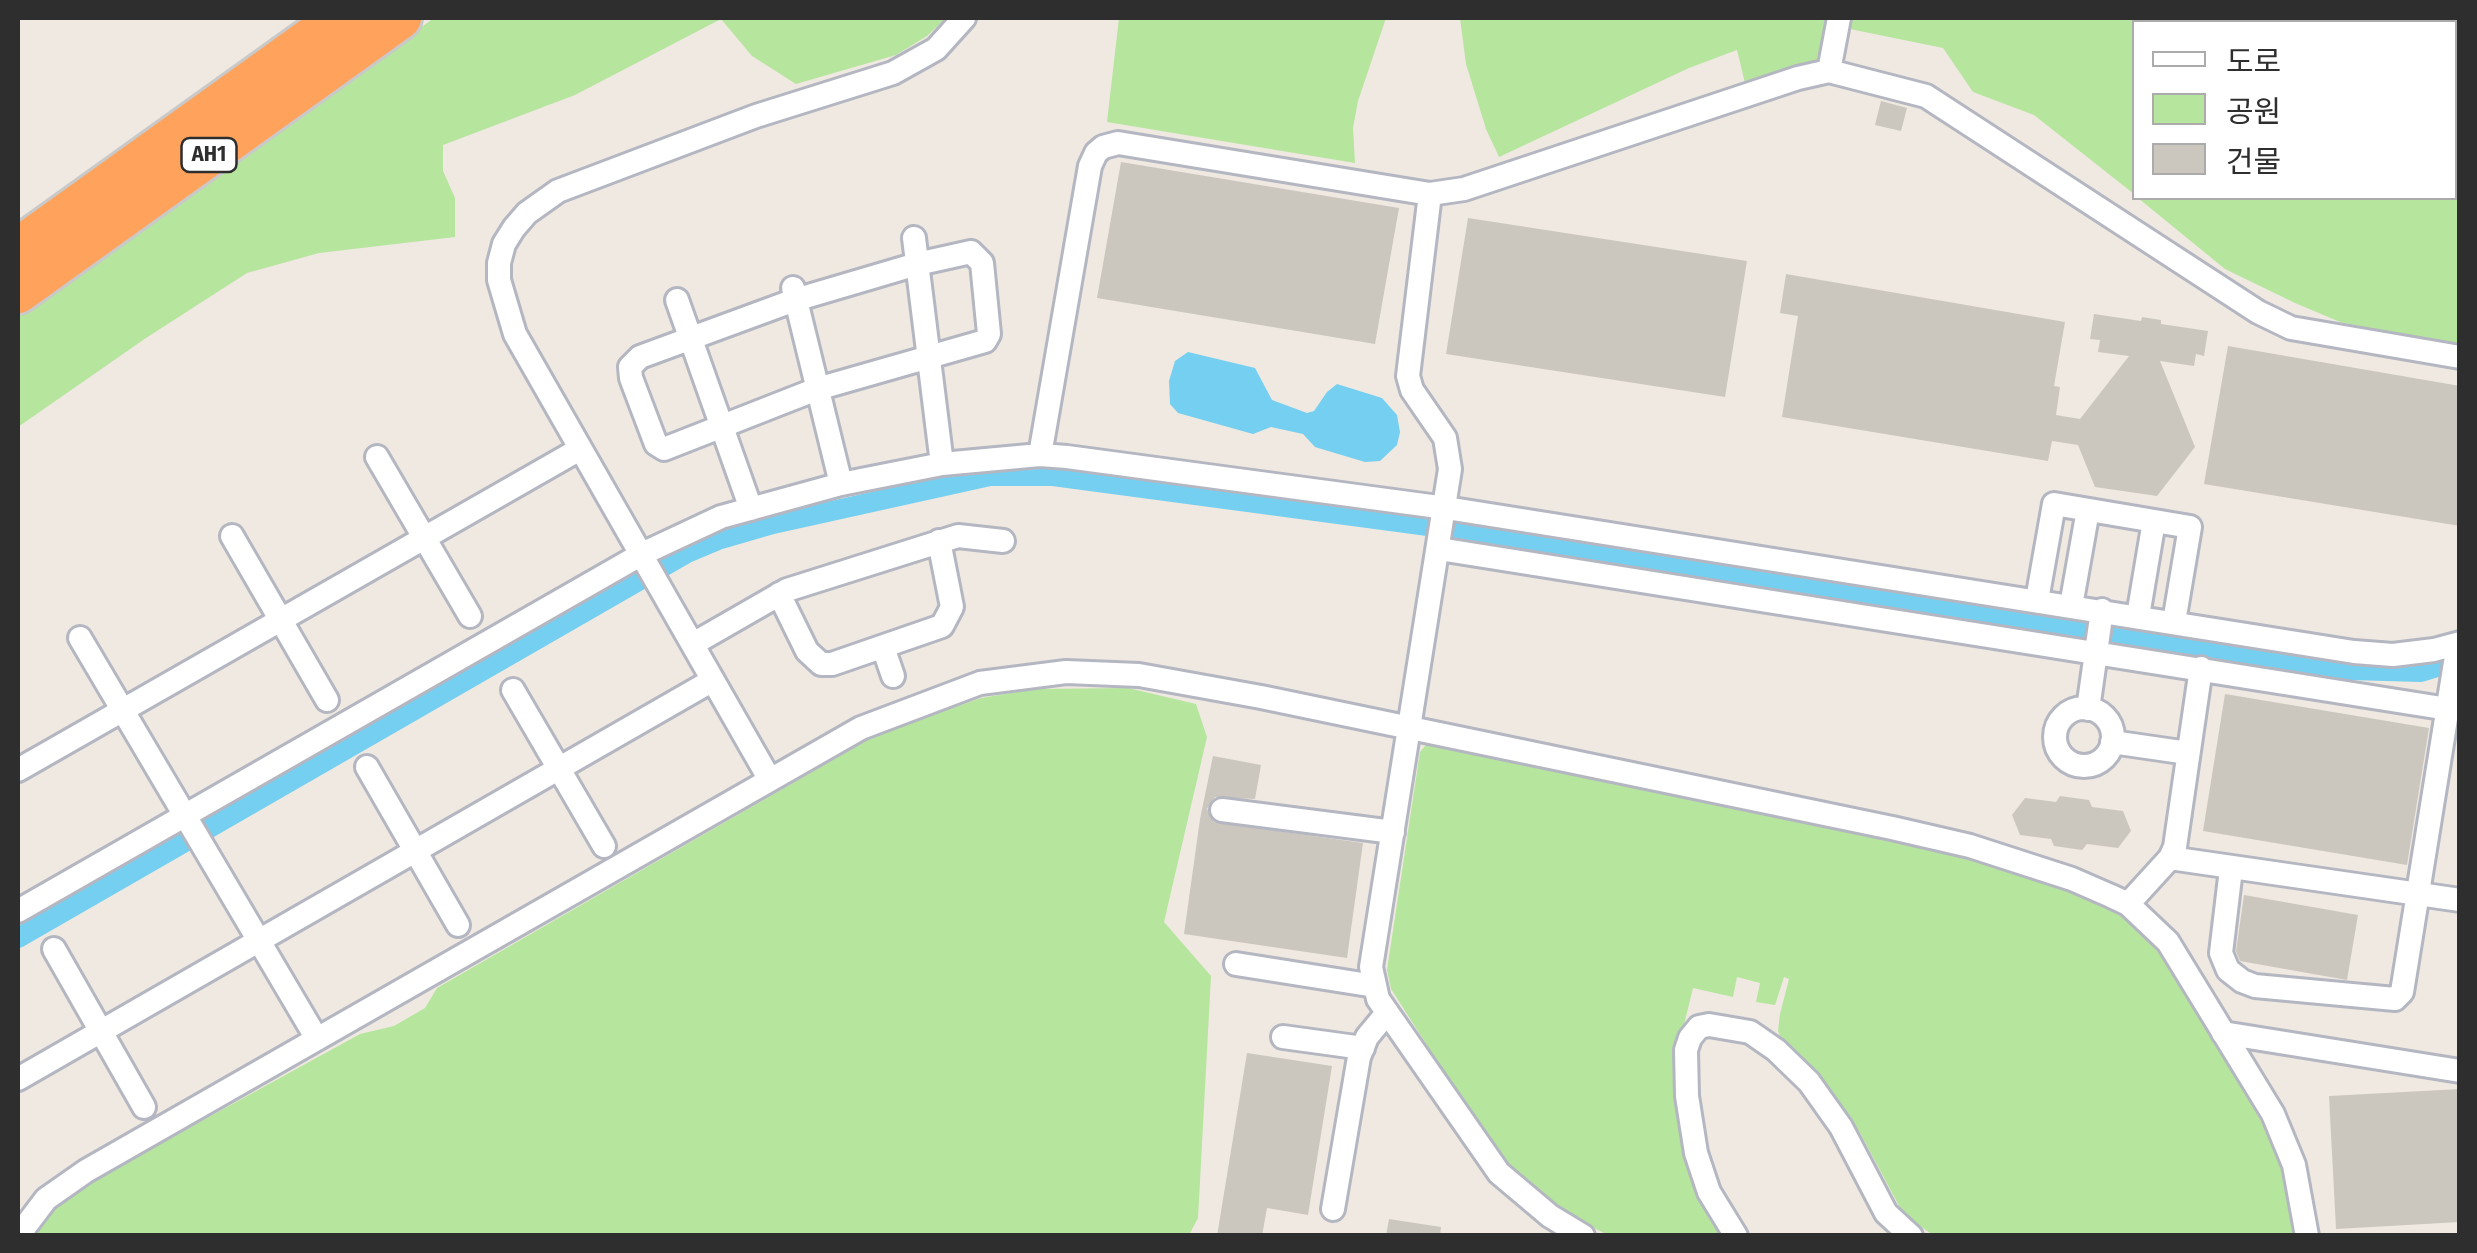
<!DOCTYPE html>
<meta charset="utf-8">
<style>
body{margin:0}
#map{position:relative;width:2477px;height:1253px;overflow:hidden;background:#efe9e1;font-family:"Fira Sans Condensed","Noto Sans KR",sans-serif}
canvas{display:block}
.frame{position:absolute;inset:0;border:20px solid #2e2e2e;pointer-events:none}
.legend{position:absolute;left:2132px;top:20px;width:325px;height:180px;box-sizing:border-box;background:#fff;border:2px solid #ababab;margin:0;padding:12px 18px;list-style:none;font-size:30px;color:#2e2e2e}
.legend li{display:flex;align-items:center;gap:20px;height:50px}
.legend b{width:50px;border:2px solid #ababab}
</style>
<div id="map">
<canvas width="2477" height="1253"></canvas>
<div class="frame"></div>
<ul class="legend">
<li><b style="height:12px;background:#fff"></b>도로</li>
<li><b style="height:28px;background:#b6e59e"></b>공원</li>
<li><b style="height:28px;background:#cbc7bf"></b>건물</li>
</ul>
</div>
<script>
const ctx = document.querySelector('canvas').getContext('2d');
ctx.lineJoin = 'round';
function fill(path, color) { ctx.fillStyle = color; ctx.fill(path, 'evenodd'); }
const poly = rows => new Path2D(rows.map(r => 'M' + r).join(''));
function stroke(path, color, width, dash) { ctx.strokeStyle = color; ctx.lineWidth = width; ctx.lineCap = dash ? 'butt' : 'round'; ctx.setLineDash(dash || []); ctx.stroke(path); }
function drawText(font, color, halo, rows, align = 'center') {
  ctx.font = font + ' "Fira Sans Condensed",sans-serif'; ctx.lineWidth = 8; ctx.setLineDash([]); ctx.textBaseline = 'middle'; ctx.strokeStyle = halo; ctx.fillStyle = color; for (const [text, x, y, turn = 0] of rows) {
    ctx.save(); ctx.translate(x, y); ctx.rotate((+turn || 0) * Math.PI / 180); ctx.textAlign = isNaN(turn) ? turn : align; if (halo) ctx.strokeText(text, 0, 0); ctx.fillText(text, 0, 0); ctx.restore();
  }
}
fill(poly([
 [434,18,946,18,927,36,896,55,796,84,752,56,721,19,575,95,443,145,443,171,455,198,455,237,319,253,247,273,146,338,18,427,18,316],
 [1119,18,1386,18,1358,101,1353,128,1355,163,1107,122],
 [1460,18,1830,18,1824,54,1818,64,1745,83,1737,50,1689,68,1499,157,1486,129,1466,64],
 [1852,18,2286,18,2292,22,2134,22,2134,194,2034,115,1973,92,1943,48,1850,29],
 [2455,70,2460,75,2459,346,2340,322,2295,303,2225,269,2138,198,2454,198],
 [1128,688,1196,704,1207,737,1164,922,1211,976,1198,1218,1189,1235,31,1236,51,1210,74,1191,360,1034,394,1026,425,1008,437,988,878,734,981,698,1035,689],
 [1430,740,1969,854,2057,884,2120,912,2140,925,2161,950,2272,1140,2283,1175,2294,1235,1933,1235,1904,1215,1859,1131,1832,1092,1781,1038,1778,1031,1780,1014,1789,979,1784,977,1775,1005,1756,1002,1760,983,1737,977,1733,997,1693,988,1675,1061,1687,1148,1728,1235,1608,1235,1566,1214,1530,1189,1501,1161,1391,989,1387,970,1420,752]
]), '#b6e59e');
fill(poly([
 [1188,352,1255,368,1272,400,1307,413,1314,411,1327,392,1337,384,1382,398,1397,415,1400,432,1397,445,1380,461,1365,462,1315,447,1303,434,1271,427,1253,434,1178,413,1170,404,1169,381,1175,361]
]), '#75cff0');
stroke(poly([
 [18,938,687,553,718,540,773,524,990,476,1053,476,1458,530,2350,670,2421,672,2460,660]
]), '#75cff0', 20);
fill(poly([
 [1881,101,1907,108,1901,131,1875,125],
 [1121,162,1399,208,1375,344,1097,298],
 [1468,218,1747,261,1725,397,1446,354],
 [1786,274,2065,322,2054,386,2060,387,2056,415,2080,419,2129,356,2098,352,2100,340,2090,339,2094,314,2141,321,2142,317,2161,320,2161,324,2208,331,2204,356,2196,354,2194,366,2160,361,2195,447,2157,496,2095,487,2078,445,2052,441,2048,461,1782,417,1798,316,1780,313],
 [2228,346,2460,386,2460,526,2204,484],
 [2225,694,2429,728,2407,865,2203,831],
 [1213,756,1261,765,1255,799,1215,797,1207,809,1214,822,1363,843,1347,958,1184,934,1200,819],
 [2060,796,2089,800,2092,807,2123,811,2131,831,2118,848,2087,844,2082,850,2054,846,2051,839,2020,835,2012,815,2025,798,2056,802],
 [2244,895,2358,915,2347,980,2240,961,2236,951],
 [1247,1053,1332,1066,1308,1215,1267,1208,1262,1236,1217,1236],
 [2460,1089,2460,1222,2336,1229,2329,1096],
 [1389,1219,1441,1227,1440,1236,1386,1236]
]), '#cbc7bf');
const minor = poly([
 [2303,18,2309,22],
 [2454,51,2460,54],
 [1829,71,1839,18],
 [1430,194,1408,376,1412,390,1445,438,1450,469,1371,967,1378,999,1499,1173,1550,1216,1583,1236],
 [914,238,942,464],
 [971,252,982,263,989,334,985,341,817,389,664,449,656,444,631,378,630,367,640,357,795,300,917,264,971,252],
 [793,288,841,484],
 [677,300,751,509],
 [1040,455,1090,166,1096,153,1103,147,1118,143,1430,194,1464,189,1798,78,1829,71,1926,96,2258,312,2291,328,2460,357],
 [377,457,470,616],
 [232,536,327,700],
 [1439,549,2448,709],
 [779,594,807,651,821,664,832,664,942,626,952,607,939,541],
 [2037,600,2054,504,2190,527,2174,622],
 [2071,606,2088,510],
 [2138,616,2154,521],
 [80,638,317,1039],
 [693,644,787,590,958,536,1003,541],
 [883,647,893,676],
 [513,690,604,846],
 '2055 737a29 29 0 1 1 58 0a29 29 0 1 1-58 0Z',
 [2088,709,2102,610],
 [2112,742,2188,753],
 [367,767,458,925],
 [18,770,580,449],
 [770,780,515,334,499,280,499,263,504,244,514,228,527,213,558,191,756,116,893,73,936,49,964,18],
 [1222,810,1393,832],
 [2170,858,2460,900],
 [2231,869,2221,953,2228,970,2242,981,2255,986,2395,999,2402,992,2458,644],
 [2128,904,2170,858,2175,847,2201,668],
 [18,911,642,554,721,517,841,484,942,464,1040,455,1067,457,1446,508,2354,652,2393,655,2434,650,2460,643],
 [54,949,144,1107],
 [1236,964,1375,986],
 [2223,1033,2460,1071],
 [1283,1037,1363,1048],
 [18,1079,713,680],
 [1333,1209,1359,1057,1367,1037,1387,1013],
 [18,1236,46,1199,86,1171,861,728,980,683,1066,672,1139,675,1261,697,1892,828,1970,846,2072,879,2111,896,2128,904,2168,942,2273,1114,2294,1165,2307,1236],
 [1736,1236,1709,1192,1696,1153,1687,1096,1686,1050,1690,1038,1699,1027,1709,1025,1750,1032,1776,1050,1809,1082,1841,1127,1886,1213,1911,1236]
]);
const motorway = poly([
 [18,249,340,18],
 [18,292,400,18]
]);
stroke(minor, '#b4b7c1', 28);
stroke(motorway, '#c9c9c9', 48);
stroke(minor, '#fff', 22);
stroke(motorway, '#ffa35c', 42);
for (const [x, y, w] of [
 [209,155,55]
]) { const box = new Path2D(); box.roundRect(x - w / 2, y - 17, w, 34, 8); ctx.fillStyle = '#fff'; ctx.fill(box); stroke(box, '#2e2e2e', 2.5); }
drawText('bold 22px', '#2e2e2e', null, [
 ["AH1",209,155]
]);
</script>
